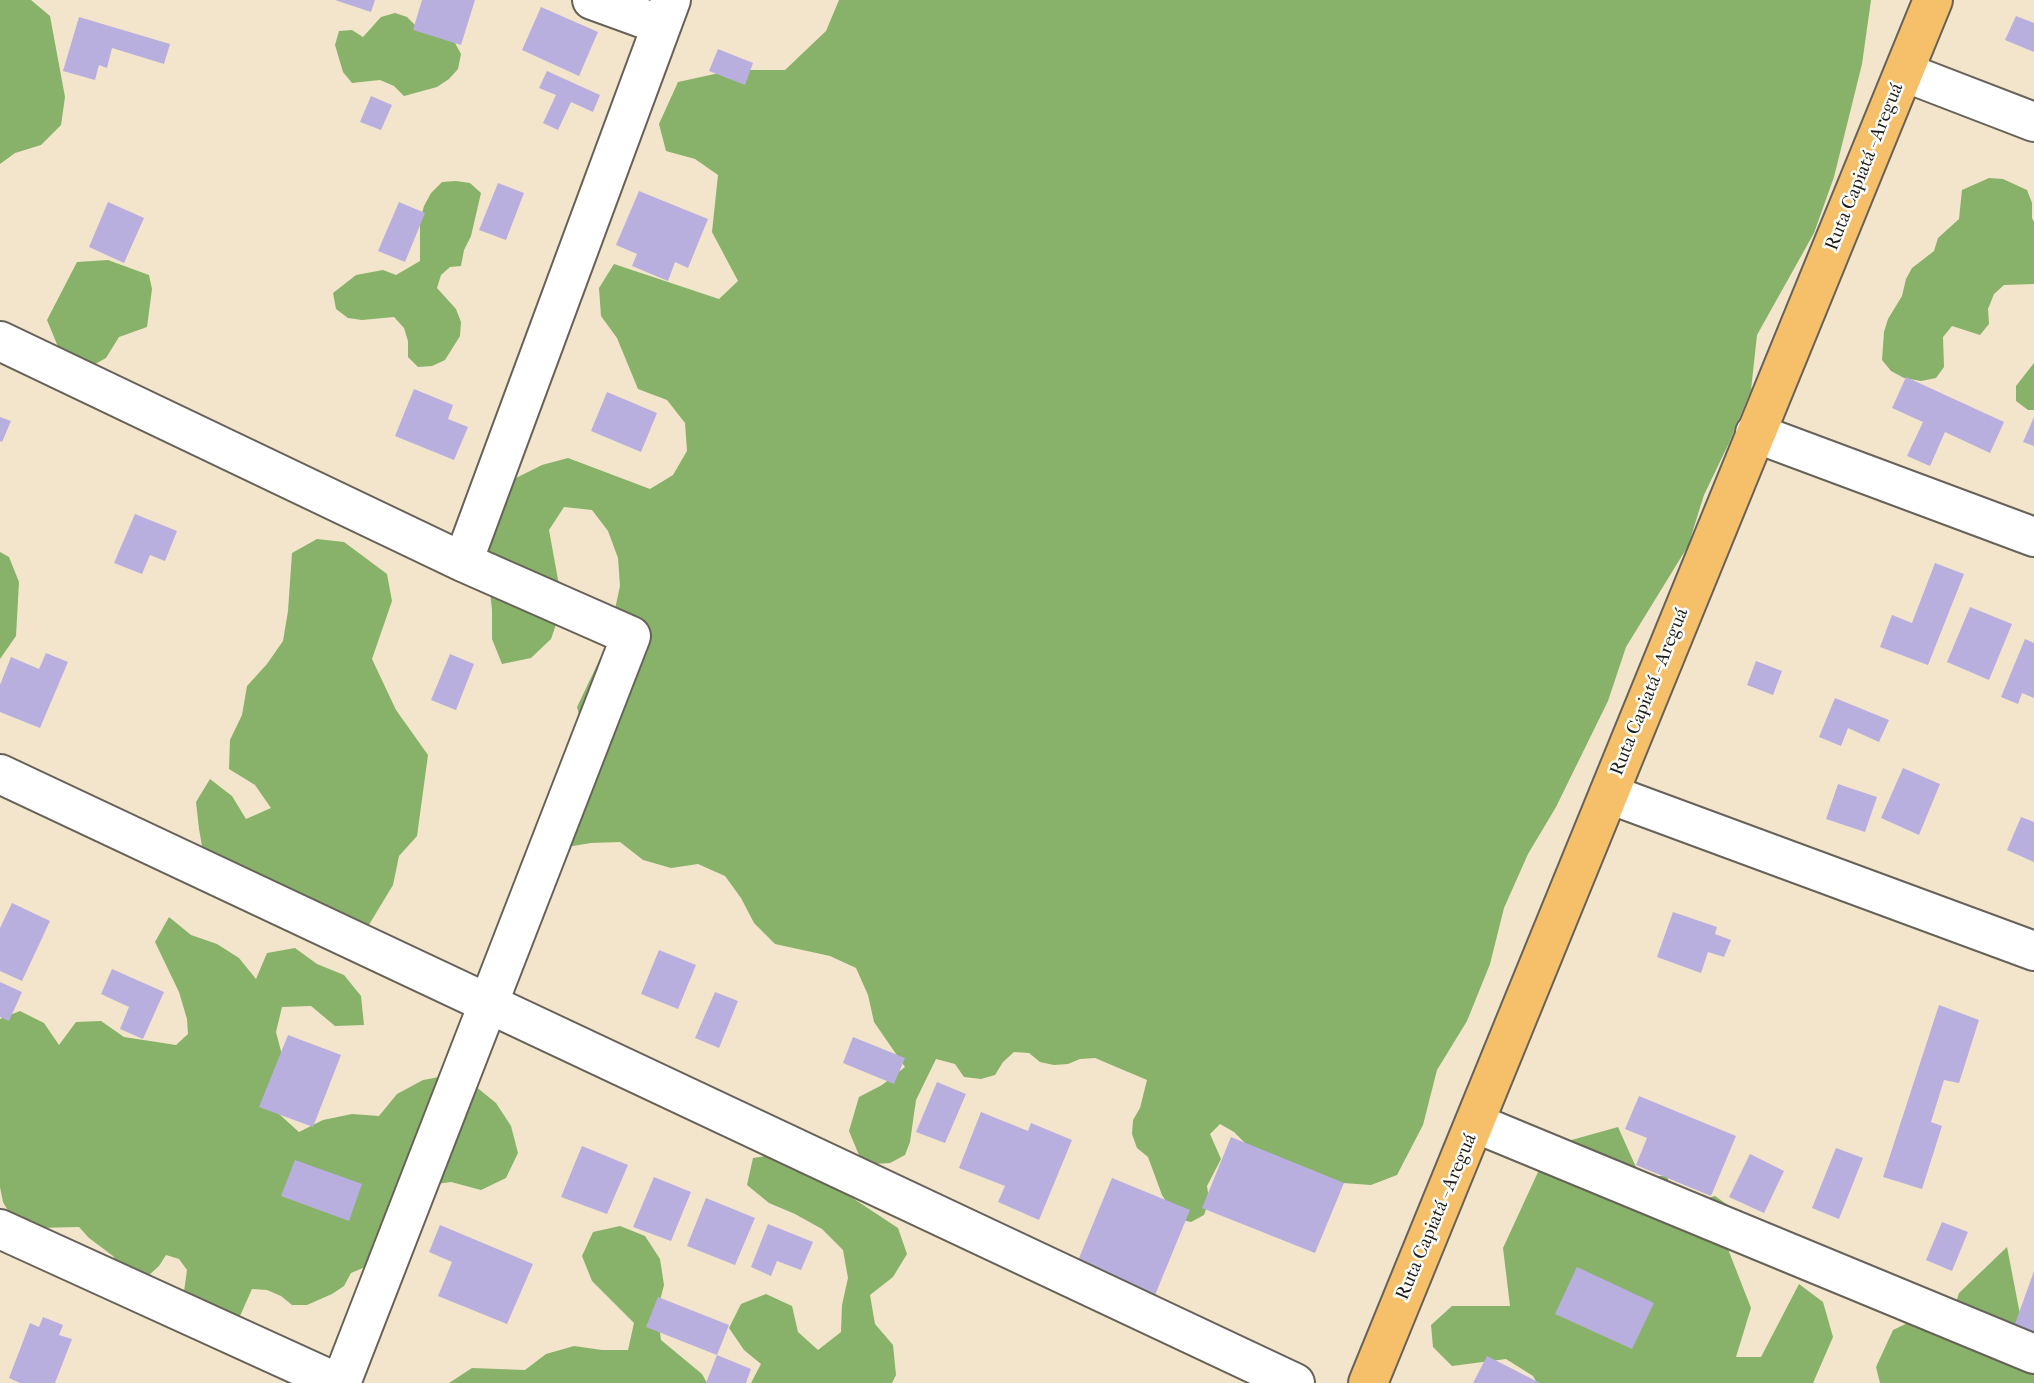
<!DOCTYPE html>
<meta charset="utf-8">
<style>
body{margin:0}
canvas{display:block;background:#f2e5cb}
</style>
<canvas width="2034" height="1383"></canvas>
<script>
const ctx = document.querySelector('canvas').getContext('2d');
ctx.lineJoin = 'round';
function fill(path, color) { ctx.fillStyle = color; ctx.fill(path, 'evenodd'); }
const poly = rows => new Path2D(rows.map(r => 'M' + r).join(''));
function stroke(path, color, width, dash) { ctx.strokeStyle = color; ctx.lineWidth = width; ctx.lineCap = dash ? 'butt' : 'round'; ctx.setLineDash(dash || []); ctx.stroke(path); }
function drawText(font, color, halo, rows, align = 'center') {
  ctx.font = font + ' "IM FELL French Canon",serif'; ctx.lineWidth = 5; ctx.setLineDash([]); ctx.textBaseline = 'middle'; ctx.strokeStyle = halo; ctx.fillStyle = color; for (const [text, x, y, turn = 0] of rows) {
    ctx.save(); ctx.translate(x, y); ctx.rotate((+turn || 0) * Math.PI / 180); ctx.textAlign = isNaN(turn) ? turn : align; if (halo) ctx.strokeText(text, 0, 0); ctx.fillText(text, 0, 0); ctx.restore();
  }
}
fill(poly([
 [0,0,31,0,50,16,65,97,61,125,41,145,15,153,0,164],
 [839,0,1871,0,1862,64,1834,177,1814,233,1757,335,1751,390,1729,443,1704,495,1688,546,1626,647,1608,701,1556,807,1528,854,1504,908,1490,964,1467,1021,1437,1070,1423,1125,1397,1175,1371,1185,1343,1183,1246,1144,1234,1132,1220,1124,1210,1134,1221,1159,1207,1186,1209,1200,1204,1215,1191,1222,1177,1219,1162,1195,1148,1157,1137,1148,1132,1134,1133,1120,1140,1108,1147,1080,1095,1058,1080,1059,1068,1064,1054,1065,1040,1062,1029,1053,1014,1052,1003,1062,995,1075,981,1079,964,1077,955,1064,936,1059,916,1100,910,1142,905,1155,890,1163,875,1164,861,1160,849,1131,859,1097,882,1085,905,1067,874,1022,868,995,856,968,830,956,775,944,754,923,741,898,725,876,698,864,671,868,643,860,620,842,591,843,561,848,589,752,577,707,608,642,620,586,618,558,608,531,592,510,564,507,549,530,559,585,560,613,551,639,531,658,502,664,492,639,492,610,489,582,489,555,496,498,516,478,542,465,568,458,650,489,673,475,687,451,685,423,667,400,638,389,617,338,601,316,599,288,614,264,719,299,738,281,712,232,718,175,695,159,666,151,659,124,678,82,733,70,785,70,826,31],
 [395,13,407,17,417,27,454,41,461,54,458,69,449,79,437,87,404,96,394,86,380,80,352,83,343,72,335,45,339,31,352,30,363,37,381,17],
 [1989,178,2003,179,2027,190,2032,203,2032,218,2034,222,2034,284,2004,285,1994,294,1988,309,1989,324,1980,335,1952,326,1943,337,1944,367,1936,378,1921,381,1904,378,1891,371,1882,360,1884,332,1888,319,1902,296,1906,279,1912,268,1934,251,1938,238,1959,219,1962,190],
 [456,181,470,183,481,193,471,236,464,250,461,266,450,267,441,275,437,288,456,309,461,322,460,336,445,360,432,366,418,367,408,357,408,341,404,328,394,317,362,320,348,318,336,309,333,293,356,275,383,270,396,275,420,261,420,220,424,206,431,193,442,182],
 [108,260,149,275,152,289,147,327,119,337,106,358,88,368,68,371,47,320,77,262],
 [2034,363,2034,410,2028,410,2016,401,2016,386],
 [317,539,344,542,387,574,392,601,372,659,396,710,428,755,417,836,399,856,393,885,364,933,204,857,199,829,196,802,210,779,232,796,246,819,271,808,255,785,229,769,230,740,242,715,247,686,267,664,283,641,288,611,292,553],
 [0,552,9,557,19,582,16,636,0,659],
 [169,917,191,935,217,944,239,958,256,979,267,953,295,948,317,964,344,975,361,996,364,1025,335,1026,311,1006,282,1007,276,1032,283,1059,279,1114,299,1132,323,1120,352,1114,379,1116,397,1094,423,1080,450,1075,475,1086,496,1103,511,1126,518,1153,506,1178,481,1190,451,1182,422,1186,377,1262,351,1273,344,1286,332,1294,307,1305,292,1305,281,1296,267,1290,252,1289,240,1316,229,1323,183,1299,187,1270,179,1259,166,1255,159,1266,148,1276,121,1267,113,1256,89,1238,79,1227,36,1228,11,1216,3,1202,0,1187,0,1019,20,1011,44,1023,59,1045,76,1022,101,1021,124,1037,176,1045,188,1034,187,1019,179,992,155,942],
 [1618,1127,1640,1176,1668,1176,1669,1209,1715,1196,1735,1210,1724,1239,1751,1308,1736,1357,1761,1357,1799,1284,1823,1302,1833,1337,1813,1383,1537,1383,1533,1376,1506,1359,1452,1366,1433,1347,1431,1325,1452,1306,1510,1306,1503,1248,1550,1146],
 [779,1154,829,1178,851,1197,898,1228,907,1254,893,1277,870,1295,875,1324,893,1345,896,1375,892,1383,751,1383,761,1364,744,1350,729,1328,741,1304,766,1294,792,1306,798,1332,818,1350,841,1332,842,1305,848,1278,843,1250,822,1229,795,1214,769,1203,747,1185,753,1158],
 [620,1226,645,1236,660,1259,664,1285,657,1312,661,1340,702,1374,707,1383,449,1383,472,1368,525,1370,546,1354,574,1346,602,1350,628,1350,634,1323,592,1281,582,1256,593,1232],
 [2007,1247,2024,1335,2034,1337,2034,1383,1880,1383,1876,1367,1893,1330,1918,1318,1947,1332,1959,1293]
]), '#88b269');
fill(poly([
 [335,0,375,0,371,12],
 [422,0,475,0,461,45,413,30],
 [541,7,598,32,579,76,522,50],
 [2016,16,2034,23,2034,52,2005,40],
 [79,17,170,44,164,64,112,48,107,68,99,65,95,80,63,71],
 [718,49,753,63,745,85,709,71],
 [547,71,600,95,593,112,571,102,558,130,543,123,556,95,539,88],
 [371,96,392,105,381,130,360,122],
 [498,183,524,193,506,240,479,230],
 [639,191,708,219,688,268,675,262,668,281,632,266,637,254,616,245],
 [108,202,144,218,124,263,89,247],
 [399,202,425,213,405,262,378,251],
 [1906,377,2004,422,1990,453,1945,432,1930,466,1907,456,1923,422,1892,408],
 [414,389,453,405,448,419,468,427,454,460,395,436],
 [607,392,657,413,641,452,591,431],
 [0,417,11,421,2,442,0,441],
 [2034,417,2034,446,2023,442],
 [135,514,177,531,165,561,150,555,142,574,114,563],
 [1935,563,1964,574,1928,665,1880,647,1892,615,1912,623],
 [1970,607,2012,624,1989,680,1947,662],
 [2025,639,2034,643,2034,698,2022,693,2018,704,2001,697],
 [46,653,68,662,40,728,0,712,0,685,11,657,39,669],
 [450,654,474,664,456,710,431,700],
 [1756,661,1782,671,1773,695,1747,685],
 [1835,698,1889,720,1879,742,1848,728,1841,746,1819,737],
 [1903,768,1940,784,1919,835,1881,818],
 [1838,784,1877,797,1865,832,1826,819],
 [2021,817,2034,822,2034,862,2007,850],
 [12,903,50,921,22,981,0,971,0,928],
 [1673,912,1717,927,1715,934,1731,940,1724,957,1708,952,1701,973,1657,957],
 [659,950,696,965,678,1009,641,994],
 [112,969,164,992,143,1039,120,1029,129,1007,101,994],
 [0,982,22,992,9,1021,0,1017],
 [715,992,738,1001,719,1048,695,1038],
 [1939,1005,1979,1020,1959,1083,1944,1080,1931,1122,1942,1126,1922,1189,1883,1177],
 [288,1035,341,1055,313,1127,259,1107],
 [853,1037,905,1058,894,1084,843,1063],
 [937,1082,966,1094,945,1143,916,1132],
 [1639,1096,1736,1136,1711,1196,1636,1165,1647,1138,1625,1129],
 [981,1112,1028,1131,1031,1123,1072,1140,1039,1220,998,1202,1005,1186,959,1168],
 [1231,1137,1344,1183,1315,1253,1202,1208],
 [582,1146,628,1165,607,1214,561,1197],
 [1836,1148,1863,1158,1839,1219,1812,1208],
 [1750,1154,1784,1171,1764,1213,1729,1197],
 [295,1160,362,1184,349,1221,281,1196],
 [654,1177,691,1192,671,1241,633,1227],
 [1112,1178,1190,1210,1155,1295,1077,1263],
 [706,1198,755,1218,735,1265,687,1246],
 [1942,1222,1968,1232,1952,1271,1926,1260],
 [768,1224,813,1242,801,1270,777,1261,771,1276,751,1267],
 [440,1225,533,1264,507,1324,438,1296,452,1262,429,1252],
 [1577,1267,1654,1303,1632,1349,1555,1314],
 [2034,1271,2034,1343,2011,1335],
 [658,1297,729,1325,717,1355,646,1327],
 [43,1317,63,1325,59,1335,72,1339,55,1383,20,1383,9,1378,30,1323,39,1327],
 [717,1355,751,1369,746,1383,706,1383],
 [1487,1356,1540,1383,1473,1383]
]), '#b9afdf');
const minor = poly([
 [592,0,661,25],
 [1904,72,2034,122],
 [0,341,463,562,631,636,341,1383],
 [1755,433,2034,537],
 [463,562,671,0],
 [0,774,1295,1383],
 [1609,794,2034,951],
 [1475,1123,2034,1354],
 [0,1229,338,1383]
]);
const major = poly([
 [1368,1383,1933,0]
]);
stroke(minor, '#676259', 42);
stroke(major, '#676259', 42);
stroke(minor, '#fff', 38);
stroke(major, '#f6c06b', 38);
drawText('19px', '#1c1c1c', '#fdfcf7', [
 ["Ruta Capiatá - Areguá",1865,167,-68],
 ["Ruta Capiatá - Areguá",1650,692,-68],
 ["Ruta Capiatá - Areguá",1437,1217,-67]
]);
</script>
